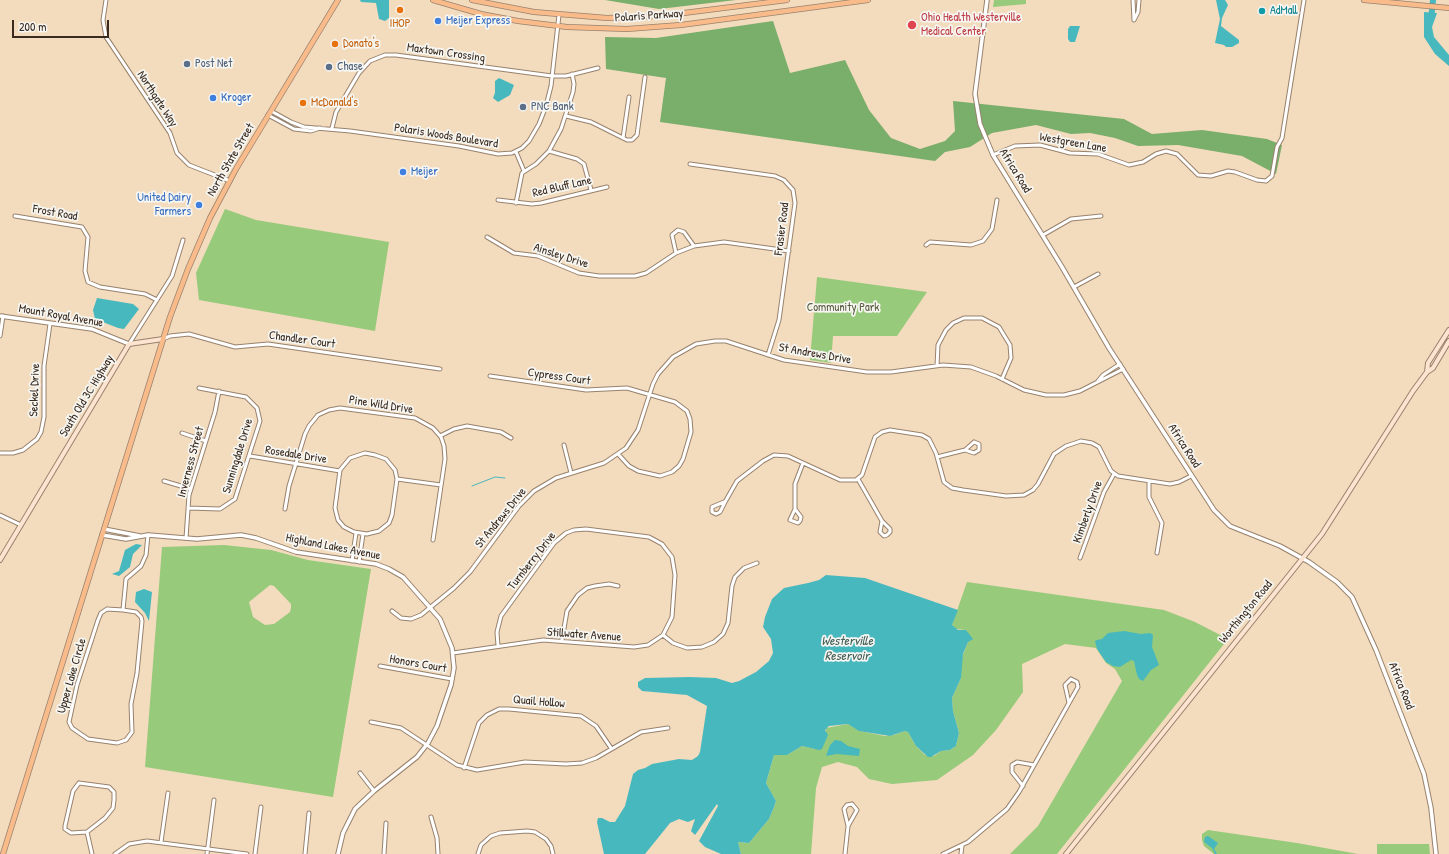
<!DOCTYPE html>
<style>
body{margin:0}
#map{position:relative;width:1449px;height:854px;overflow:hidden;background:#f3dbbd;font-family:"Patrick Hand",sans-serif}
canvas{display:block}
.scale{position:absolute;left:12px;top:20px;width:97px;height:18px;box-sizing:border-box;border:2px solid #3b2a1e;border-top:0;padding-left:5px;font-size:12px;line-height:14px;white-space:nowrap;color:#3b2a1e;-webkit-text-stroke:3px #f6f6f2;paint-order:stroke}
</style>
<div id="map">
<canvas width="1449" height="854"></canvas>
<div class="scale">200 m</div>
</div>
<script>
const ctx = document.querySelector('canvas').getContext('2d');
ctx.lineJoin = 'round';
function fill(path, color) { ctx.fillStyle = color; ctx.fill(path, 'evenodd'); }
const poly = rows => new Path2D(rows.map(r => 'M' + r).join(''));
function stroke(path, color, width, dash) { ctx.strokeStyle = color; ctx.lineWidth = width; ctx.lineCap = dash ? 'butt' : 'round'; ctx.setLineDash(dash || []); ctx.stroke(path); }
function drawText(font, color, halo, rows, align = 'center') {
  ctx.font = font + ' "Patrick Hand",sans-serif'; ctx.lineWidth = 3.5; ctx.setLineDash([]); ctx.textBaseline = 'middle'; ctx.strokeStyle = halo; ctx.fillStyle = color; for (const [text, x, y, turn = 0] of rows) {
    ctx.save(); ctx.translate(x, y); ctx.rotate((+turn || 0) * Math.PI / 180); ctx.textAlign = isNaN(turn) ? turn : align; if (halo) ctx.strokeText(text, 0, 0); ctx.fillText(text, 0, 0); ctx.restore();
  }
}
fill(poly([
 [994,0,1026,0,1026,4,993,7],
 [225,209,256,220,389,242,375,331,199,300,196,273],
 [817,277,927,292,897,336,833,336,831,363,810,360],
 [224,545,271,550,308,560,371,569,333,797,145,767,162,547],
 [270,585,274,586,291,604,291,608,290,612,274,624,265,625,253,617,249,602],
 [967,582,1164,610,1195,622,1228,639,1057,854,1010,854,1038,826,1122,681,1115,669,1106,663,1096,648,1065,644,1022,664,1023,692,996,730,973,755,937,780,892,784,869,779,857,767,838,762,822,767,816,788,811,854,741,854,738,842,749,843,769,819,774,807,776,801,766,783,774,755,787,755,802,746,816,749,826,734,826,728,848,724,860,731,885,736,894,735,905,731,908,732,916,746,925,755,934,756,941,751,950,750,956,746,959,733,953,711,952,698,961,678,961,660,968,642,966,630,955,629,952,625],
 [1208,830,1297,843,1358,854,1214,854,1204,846,1202,840,1202,834],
 [1377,844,1429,844,1430,854,1377,854]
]), '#97ca7b');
fill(poly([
 [605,0,736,0,659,9],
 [773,21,790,73,845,60,869,110,891,138,920,149,945,141,955,131,953,101,1124,119,1152,134,1202,130,1267,139,1282,145,1276,174,1242,156,1178,145,1138,146,1115,138,1090,133,1071,134,1036,125,992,133,970,147,945,152,935,161,660,122,666,78,606,69,605,37,656,38]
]), '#79ae6b');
fill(poly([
 [360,0,389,0,389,18,385,21,379,19,376,3,361,2],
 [1216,0,1225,0,1228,5,1222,18,1221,26,1239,40,1239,43,1232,47,1226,47,1224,45,1215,43,1220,19],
 [1424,12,1437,13,1432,27,1434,37,1449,55,1449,66,1435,54,1424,37],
 [1070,26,1080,26,1075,42,1070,42,1068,39,1068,29],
 [499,78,514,85,510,95,498,102,493,98,495,93,495,81],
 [97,298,133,304,139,309,124,329,118,328,95,319,93,310],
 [136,544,142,545,133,554,130,567,119,576,112,574,119,571,125,550],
 [826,575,865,578,958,610,952,625,958,630,966,630,973,639,968,642,963,654,961,678,952,698,953,711,959,733,956,746,950,750,941,751,931,757,928,757,916,746,908,732,905,731,890,736,859,731,848,724,829,726,825,730,828,735,822,749,819,750,802,746,787,755,774,755,766,783,776,801,774,807,769,819,749,843,738,842,741,854,721,854,705,847,699,841,718,806,717,804,695,835,691,831,695,819,688,822,679,819,670,823,645,854,604,854,597,822,598,818,602,818,610,822,615,822,625,806,633,774,638,770,645,768,652,764,679,759,692,760,698,756,700,752,707,706,687,695,642,691,638,687,638,682,645,678,690,677,716,678,732,683,739,681,756,672,769,661,773,653,771,639,763,627,765,617,772,599,784,588,808,583,819,580],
 [144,589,152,592,149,621,145,613,135,602,136,592],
 [1124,631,1141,634,1150,633,1153,635,1152,647,1159,665,1151,670,1143,681,1139,679,1137,675,1134,661,1131,660,1120,667,1113,666,1106,662,1097,649,1095,641,1097,640,1102,639,1108,633],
 [835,740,841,741,848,746,860,749,859,756,837,754,826,756,830,745],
 [1208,836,1218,843,1214,849,1217,854,1215,854,1212,848,1204,842,1205,837]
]), '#48b8bf');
stroke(poly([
 [472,486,495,477,505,478]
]), '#48b8bf', 1);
stroke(poly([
 [1431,20,1433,0]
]), '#48b8bf', 6);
const minor = poly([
 [106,0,103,20,106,37,170,133,177,153,189,165,230,181],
 [1133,0,1134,20],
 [1134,20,1138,12,1139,0],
 [271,111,291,122,304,127,350,131,459,146,498,154,512,153,522,148,529,141,539,124,546,106,551,86,559,15],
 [268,115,294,129,311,131,320,128],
 [566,116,591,122,627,140,632,140,637,135,645,77],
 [332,128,336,112,359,73,370,61,385,55,396,55,552,76,566,76,598,68],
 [623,138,629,97],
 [549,151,577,159,584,164,591,190],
 [516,152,524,171],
 [993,155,1015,146,1040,145,1070,153,1098,154,1129,165,1143,162,1156,154,1166,151,1177,154,1198,175,1211,176,1228,171,1235,172,1257,180,1266,181,1272,176,1277,147,1282,138,1304,0],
 [690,164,775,176,784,180,793,190,795,203,779,320,768,355],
 [498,200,532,204,541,203,607,187],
 [516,203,522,173,536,164,549,151,561,129,573,92,574,84,572,74],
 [15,216,82,227,88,237,85,271,88,282,100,287,145,294,157,300],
 [1043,235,1071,219,1101,216],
 [487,237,514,253,538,256,579,273,599,276,635,276,646,273,676,253,694,246],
 [926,245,930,242,971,245,983,241,992,229,997,200],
 [676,253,672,235,678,230,684,232,694,246,724,242,789,251],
 [1074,287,1098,274],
 [0,336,3,316],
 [163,339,170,336,189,334,235,347,268,344,440,369],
 [129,344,172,276,183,240],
 [937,366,938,345,946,330,953,323,964,318,982,318,999,327,1010,345,1011,358,1002,379],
 [490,376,586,390,627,388,675,402,687,411,690,419,691,432,683,459,679,466,672,472,660,476,638,471,629,466,618,454],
 [1098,381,1103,375,1120,364],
 [182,433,206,441],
 [440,436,454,429,467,426,501,432,511,438],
 [974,442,979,444,979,450,974,453,965,450,974,442],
 [564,445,571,473],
 [0,453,13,453,23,450,37,439,41,432,44,417,44,366,50,324],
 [365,453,375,455,386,459,395,470,397,479,392,515,389,523,379,531,367,534,354,532,344,527,338,520,335,508,340,470,350,458,365,453],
 [250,456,340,471],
 [937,457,965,450],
 [397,479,441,485],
 [858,479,882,521],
 [164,481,191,489],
 [1149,481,1149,497,1162,523,1157,553],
 [724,502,725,502,720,512,716,514,712,512,712,507,724,502],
 [725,502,737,481,763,461,774,455,788,456,840,480,856,480,862,475,875,437,882,432,890,430,922,435,929,439,936,453,944,482,952,488,963,490,1006,496,1024,495,1033,490,1038,484,1054,454,1066,446,1081,441,1092,443,1099,447,1111,471,1118,476,1170,484,1179,482,1191,476],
 [188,508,220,509,235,499,260,421,257,408,246,397,199,388],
 [285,509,289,486,305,434,309,426,318,415,329,410,340,408,415,418,433,428,441,437,444,446,445,459,433,540],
 [795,509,795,484,803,463],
 [795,509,801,517,800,521,798,523,790,520,795,509],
 [0,515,21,525],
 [882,521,890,529,890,532,887,535,884,536,880,532,882,521],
 [186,538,189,495,215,412,219,391],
 [1080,558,1104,492,1114,474],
 [352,561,356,533],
 [359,562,363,534],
 [107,609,123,610,136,612,141,617,142,621,137,673,131,704,132,732,126,740,117,743,88,739,72,728,69,722,77,685,98,620,101,613,107,609],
 [123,610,126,579,141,566,146,555,148,535],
 [392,611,401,618,411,619,421,615,454,588,470,572,519,506,534,491,556,478,604,463,626,448,638,430,653,384,658,374,673,357,696,344,715,341,726,341,784,360,867,372,891,372,943,365,971,367,996,376,1024,390,1046,395,1064,395,1080,391,1123,369],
 [663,635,673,643,687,648,702,647,714,642,723,634,728,623,732,586,735,577,744,568,757,563],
 [562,640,567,611,578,595,587,588,595,586,609,584,618,586],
 [453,653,543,640,634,647,648,645,663,635,672,617,675,575,672,557,662,544,649,537,586,529,574,530,566,533,554,543,501,616,497,632,498,646],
 [380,666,452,679],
 [1071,679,1077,682,1078,687,1069,703,1065,685,1071,679],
 [371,722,401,728,457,765,477,770,525,762,566,764,582,763,596,758,641,732,668,728],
 [464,768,479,723,487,715,499,709,509,709,581,716,596,726,611,748],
 [360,773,374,791],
 [79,783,109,787,114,792,114,800,113,808,105,818,87,832,71,833,65,829,65,826,73,791,79,783],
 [1023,786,1012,772,1012,765,1017,762,1034,765],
 [852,804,857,810,848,826,844,809,847,805,852,804],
 [431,817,437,838,438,854],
 [87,832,92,854],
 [161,842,168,793],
 [115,854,129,844,147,841,247,854],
 [207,854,214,800],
 [255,854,261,807],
 [305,854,309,813],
 [384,854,386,823],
 [478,854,481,845,491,836,500,833,527,831,535,832,546,839,551,846,553,854],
 [845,854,848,826],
 [943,854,968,842,1007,809,1019,792,1069,703],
 [961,854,962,846]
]);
const tertiary = poly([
 [987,0,975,94,980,124,993,155,1062,267,1109,348,1214,510,1230,526,1280,546,1309,562,1337,582,1352,597,1376,650,1424,774,1431,808,1436,854],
 [0,316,92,329,129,344],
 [104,529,140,536],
 [102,535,126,539,148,535,197,539,241,535,256,538,296,552,376,564,389,569,403,577,440,619,452,648,454,668,451,685,437,726,428,743,417,757,374,791,355,809,343,833,338,854]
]);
const secondary = poly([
 [1427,372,1428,363,1449,330],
 [0,560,129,344,163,339],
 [1066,854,1322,534,1413,391,1427,372,1433,368,1449,341]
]);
const primary = poly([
 [433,0,481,14,518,21,567,27,627,29,681,25,868,0],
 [472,0,534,12,607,18,660,16,787,0],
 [1364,0,1449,8],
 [3,854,170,317,188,269,210,218,236,169,338,0]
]);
stroke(minor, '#97826e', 5);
stroke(tertiary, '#97826e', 5.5);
stroke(secondary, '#97826e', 6);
stroke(primary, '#97826e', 6);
stroke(minor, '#fff', 3);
stroke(tertiary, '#fff', 3.5);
stroke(secondary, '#fde4d1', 4);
stroke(primary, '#fabb8b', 4.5);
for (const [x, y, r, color] of [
 [400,10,4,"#e8710a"],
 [1262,11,4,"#0f9aa8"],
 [438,21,4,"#3f7fe0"],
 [912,25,5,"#e0444e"],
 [335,44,4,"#e8710a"],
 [187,64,4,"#5c6f8a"],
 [329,67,4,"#5c6f8a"],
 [213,98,4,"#3f7fe0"],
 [303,103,4,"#e8710a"],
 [523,107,4,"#5c6f8a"],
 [403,172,4,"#3f7fe0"],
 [199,205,4,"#3f7fe0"]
]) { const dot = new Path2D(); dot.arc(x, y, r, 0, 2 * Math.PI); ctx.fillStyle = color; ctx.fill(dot); stroke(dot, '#f6f6f2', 1.5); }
drawText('12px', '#0d838f', '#f6f6f2', [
 ["AdMall",1270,11]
], 'left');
drawText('12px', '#3b2a1e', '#f6f6f2', [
 ["Polaris Parkway",649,16,-4],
 ["Maxtown Crossing",446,53,8],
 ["Northgate Way",157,99,57],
 ["Polaris Woods Boulevard",446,136,9],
 ["Westgreen Lane",1073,143,10],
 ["North State Street",231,160,-60],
 ["Africa Road",1015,171,58],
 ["Red Bluff Lane",562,187,-13],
 ["Frost Road",55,213,10],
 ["Frasier Road",782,229,-83],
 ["Ainsley Drive",561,256,18],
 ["Mount Royal Avenue",61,316,10],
 ["Chandler Court",302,340,8],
 ["St Andrews Drive",815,354,10],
 ["Cypress Court",559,377,8],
 ["Seckel Drive",35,390,-88],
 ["South Old 3C Highway",87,396,-59],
 ["Pine Wild Drive",381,405,9],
 ["Africa Road",1184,446,57],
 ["Rosedale Drive",296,455,9],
 ["Sunningdale Drive",238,456,-73],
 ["Inverness Street",191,462,-75],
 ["Kimberly Drive",1088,512,-70],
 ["St Andrews Drive",501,518,-51],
 ["Highland Lakes Avenue",333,547,11],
 ["Turnberry Drive",532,561,-52],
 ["Worthington Road",1246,612,-51],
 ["Stillwater Avenue",584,635,4],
 ["Honors Court",418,664,10],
 ["Upper Lake Circle",72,676,-74],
 ["Africa Road",1401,686,68],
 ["Quail Hollow",539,702,5]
]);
drawText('12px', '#be3a42', '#f6f6f2', [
 ["Ohio Health Westerville",921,18],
 ["Medical Center",921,32]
], 'left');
drawText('12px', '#366cbe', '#f6f6f2', [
 ["Meijer Express",446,21],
 ["Kroger",221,98],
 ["Meijer",411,172],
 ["United Dairy",191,198,"right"],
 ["Farmers",191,212,"right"]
], 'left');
drawText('12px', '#c56008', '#f6f6f2', [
 ["IHOP",400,24,"center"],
 ["Donato's",343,44],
 ["McDonald's",311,103]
], 'left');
drawText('12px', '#4e5e75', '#f6f6f2', [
 ["Post Net",195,64],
 ["Chase",337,67],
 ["PNC Bank",531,107]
], 'left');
drawText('12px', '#575a3a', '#f6f6f2', [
 ["Community Park",843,308]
]);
drawText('italic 13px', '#405c56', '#f6f6f2', [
 ["Westerville",847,642],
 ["Reservoir",847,657]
]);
</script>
